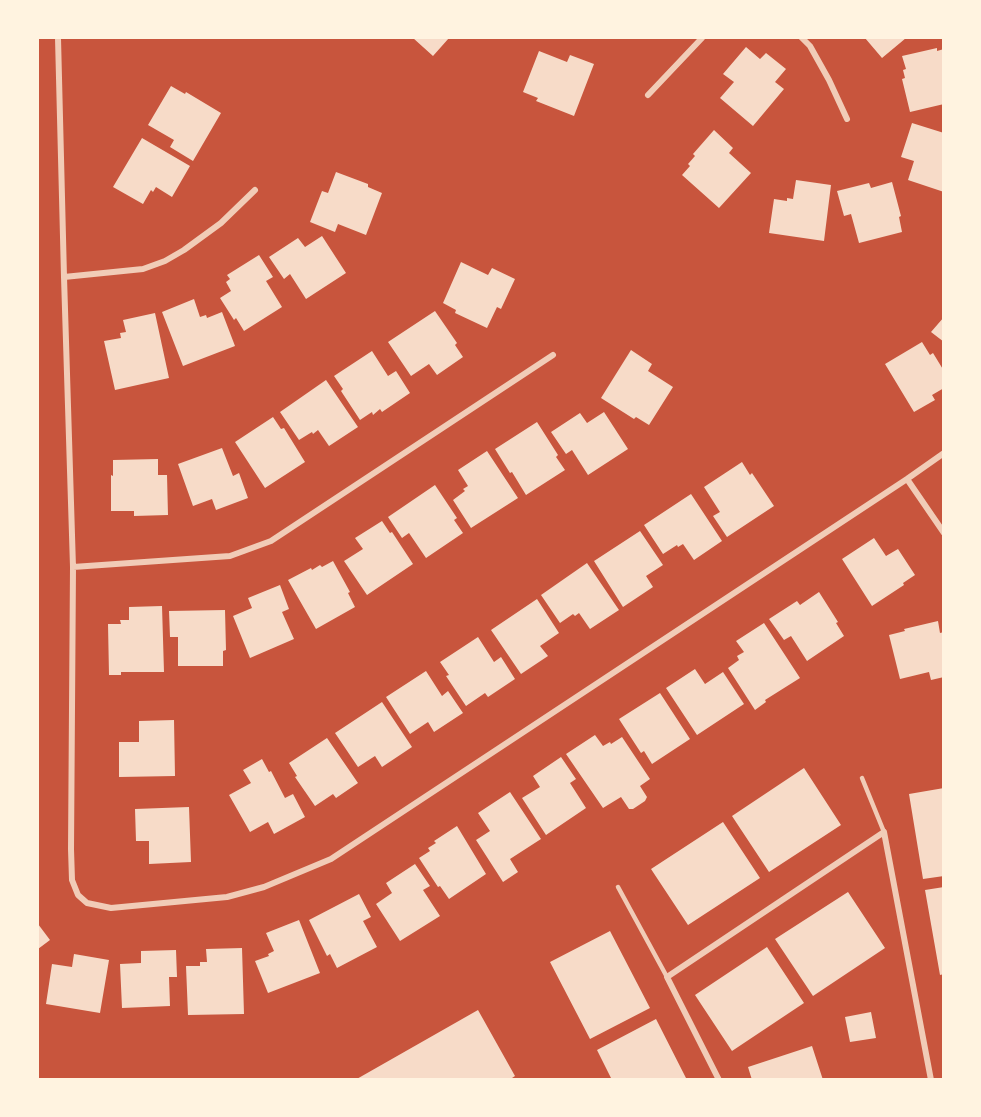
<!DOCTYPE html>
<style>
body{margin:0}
#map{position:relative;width:981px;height:1117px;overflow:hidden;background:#c8553d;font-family:Mulish,sans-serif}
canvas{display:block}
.frame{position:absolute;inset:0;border:39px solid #fff3e0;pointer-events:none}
</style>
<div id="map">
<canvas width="981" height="1117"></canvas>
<div class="frame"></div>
</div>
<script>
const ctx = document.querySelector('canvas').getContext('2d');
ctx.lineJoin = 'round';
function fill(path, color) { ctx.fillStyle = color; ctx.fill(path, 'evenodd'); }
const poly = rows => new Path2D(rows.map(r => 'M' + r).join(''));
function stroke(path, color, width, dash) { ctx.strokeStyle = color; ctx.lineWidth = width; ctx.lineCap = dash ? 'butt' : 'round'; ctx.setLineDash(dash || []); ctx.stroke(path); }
fill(poly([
 [413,38,449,38,433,56],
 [865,38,906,38,882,58],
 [746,47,760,59,766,53,786,69,775,82,784,89,753,126,720,98,734,82,723,74],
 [937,48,937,51,944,49,944,104,910,112,902,79,905,78,903,70,906,69,902,56],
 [539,51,567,62,570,55,594,64,574,116,536,101,538,98,523,92],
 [171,86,185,94,186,92,221,113,193,161,170,147,174,140,148,125],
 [912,123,944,133,944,192,908,180,914,161,901,157],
 [714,130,733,148,729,153,751,173,719,208,682,175,690,166,688,164,695,156,693,154],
 [142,138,190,166,172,197,156,187,153,192,151,190,143,204,113,187],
 [336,172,368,184,368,187,382,193,366,235,338,224,335,232,310,222,322,191,328,193],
 [796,180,831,185,824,241,769,233,774,199,787,201,787,198,793,199],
 [892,182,901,216,899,217,902,232,859,243,851,214,844,216,837,191,869,183,871,188],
 [322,236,346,273,306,299,290,274,284,279,269,257,298,238,305,247],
 [259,255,273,277,266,281,282,307,244,331,236,318,234,320,220,298,231,291,226,282,230,279,227,275],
 [461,262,488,275,492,268,515,279,501,309,497,307,487,328,455,313,456,310,443,303],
 [194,299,200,317,206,315,207,318,222,312,235,346,183,366,162,312],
 [435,311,457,343,455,345,463,357,437,375,429,364,411,376,388,342],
 [155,313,169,378,115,390,104,341,121,338,120,333,126,332,123,320],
 [944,317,944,342,931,332],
 [922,342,930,355,933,353,944,371,944,388,932,395,935,400,914,412,885,364],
 [631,350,652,364,648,371,673,387,649,425,636,417,634,419,601,398],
 [372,351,388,376,396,371,410,393,382,412,380,409,373,415,372,412,360,420,341,391,343,389,334,376],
 [326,380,358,427,329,446,318,430,313,434,312,432,299,440,280,412],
 [604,412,628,449,588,475,572,450,566,454,551,432,580,413,587,423],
 [273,417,281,429,284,428,305,462,265,488,235,442],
 [537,422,558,455,556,457,565,470,526,495,512,472,510,473,495,449],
 [222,448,233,476,239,473,248,498,216,510,212,499,193,506,178,464],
 [487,451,518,498,471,528,453,500,465,491,463,489,468,486,458,470],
 [158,459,158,475,167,475,168,515,134,516,134,511,111,511,111,475,113,476,113,460],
 [742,462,750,475,752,473,774,506,727,537,713,516,720,512,704,487],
 [435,485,457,518,454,520,463,533,426,558,409,533,402,538,388,517],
 [691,494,722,541,694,560,683,544,678,547,677,545,663,554,644,525],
 [382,521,390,533,392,532,413,564,367,595,344,561,363,549,355,538],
 [640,531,663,565,646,576,653,587,623,607,594,561],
 [874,538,886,556,898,549,915,575,903,583,904,585,872,606,842,559],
 [333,561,350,592,348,593,355,607,316,629,288,580,311,568,312,570,320,565,322,567],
 [587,563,619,610,590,629,579,613,575,616,573,614,560,623,541,595],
 [280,585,289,609,282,612,294,639,250,658,233,616,252,608,248,598],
 [819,592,838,622,836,623,844,636,807,661,791,636,784,640,769,619,797,601,800,605],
 [537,599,559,633,540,646,548,656,521,674,491,630],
 [162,606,164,672,121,672,121,675,109,675,108,624,121,624,120,620,129,620,129,607],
 [225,610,226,650,223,651,223,666,178,666,178,637,170,637,169,611],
 [938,621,940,633,944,632,944,677,931,680,929,672,900,679,889,635,905,631,904,629],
 [764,623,800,678,765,700,766,702,755,710,728,668,739,660,737,656,744,652,736,641],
 [478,637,494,662,501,657,515,679,488,697,485,693,466,706,446,676,449,675,440,662],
 [695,669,705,684,723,672,744,704,697,735,666,688],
 [426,671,442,696,448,691,463,713,434,732,428,722,410,734,386,697],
 [660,693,690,739,652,764,644,751,641,753,619,719],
 [382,702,412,747,382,767,375,756,358,767,335,733],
 [174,720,175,776,119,777,119,742,139,742,139,721],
 [595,735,603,746,610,742,611,744,622,737,650,779,640,786,647,797,645,801,633,809,629,809,621,797,603,808,566,754],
 [327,738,358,783,336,798,333,794,315,806,295,777,297,776,289,763],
 [561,757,576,779,570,783,586,808,546,835,522,798,540,787,533,776],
 [262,759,269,772,271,771,285,798,293,794,305,817,274,834,268,822,250,832,229,795,251,783,243,770],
 [804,768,841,825,769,872,732,816],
 [944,788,944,876,923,879,909,794],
 [510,792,541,839,510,859,518,872,503,882,476,840,490,831,478,813],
 [189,807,191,862,149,864,149,841,136,841,135,809],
 [723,822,760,878,688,925,651,869],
 [457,826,486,874,449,899,440,886,438,887,419,858,430,851,428,848,436,843,434,841],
 [415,864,430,886,423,890,440,916,400,941,376,904,392,893,386,883],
 [944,887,944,974,940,975,925,890],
 [848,892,885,948,813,996,775,939],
 [359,894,371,917,363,921,377,947,337,968,330,954,327,956,309,920],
 [299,920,320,973,268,993,255,961,269,956,268,954,274,951,266,933],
 [38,924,50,940,38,949],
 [610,931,650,1008,590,1039,550,962],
 [767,947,804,1003,732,1051,695,995],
 [242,948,244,1014,188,1015,186,966,200,966,200,962,207,962,206,949],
 [176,950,177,977,169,977,170,1006,122,1008,120,964,141,963,141,951],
 [74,954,109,960,100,1013,46,1004,52,964,72,967],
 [478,1010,515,1076,509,1080,355,1080],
 [871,1012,876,1038,850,1042,845,1017],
 [656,1019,687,1080,612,1080,597,1050],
 [812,1046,823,1080,752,1080,748,1067]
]), '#f7dbc8');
stroke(poly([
 [862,778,884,832],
 [618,887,667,977]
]), '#f1ccb7', 4.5);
stroke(poly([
 [58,38,64,277,73,567,71,849,72,880,78,895,87,903,111,908,227,897,264,887,331,859,907,479,944,453],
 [802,38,810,46,829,80,847,119],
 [648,95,702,38],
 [64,277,143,269,165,261,184,250,221,223,255,190],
 [907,479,944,533],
 [73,567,230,556,271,541,553,355],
 [719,1080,667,977,884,832,931,1080]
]), '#f1ccb7', 6);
</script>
